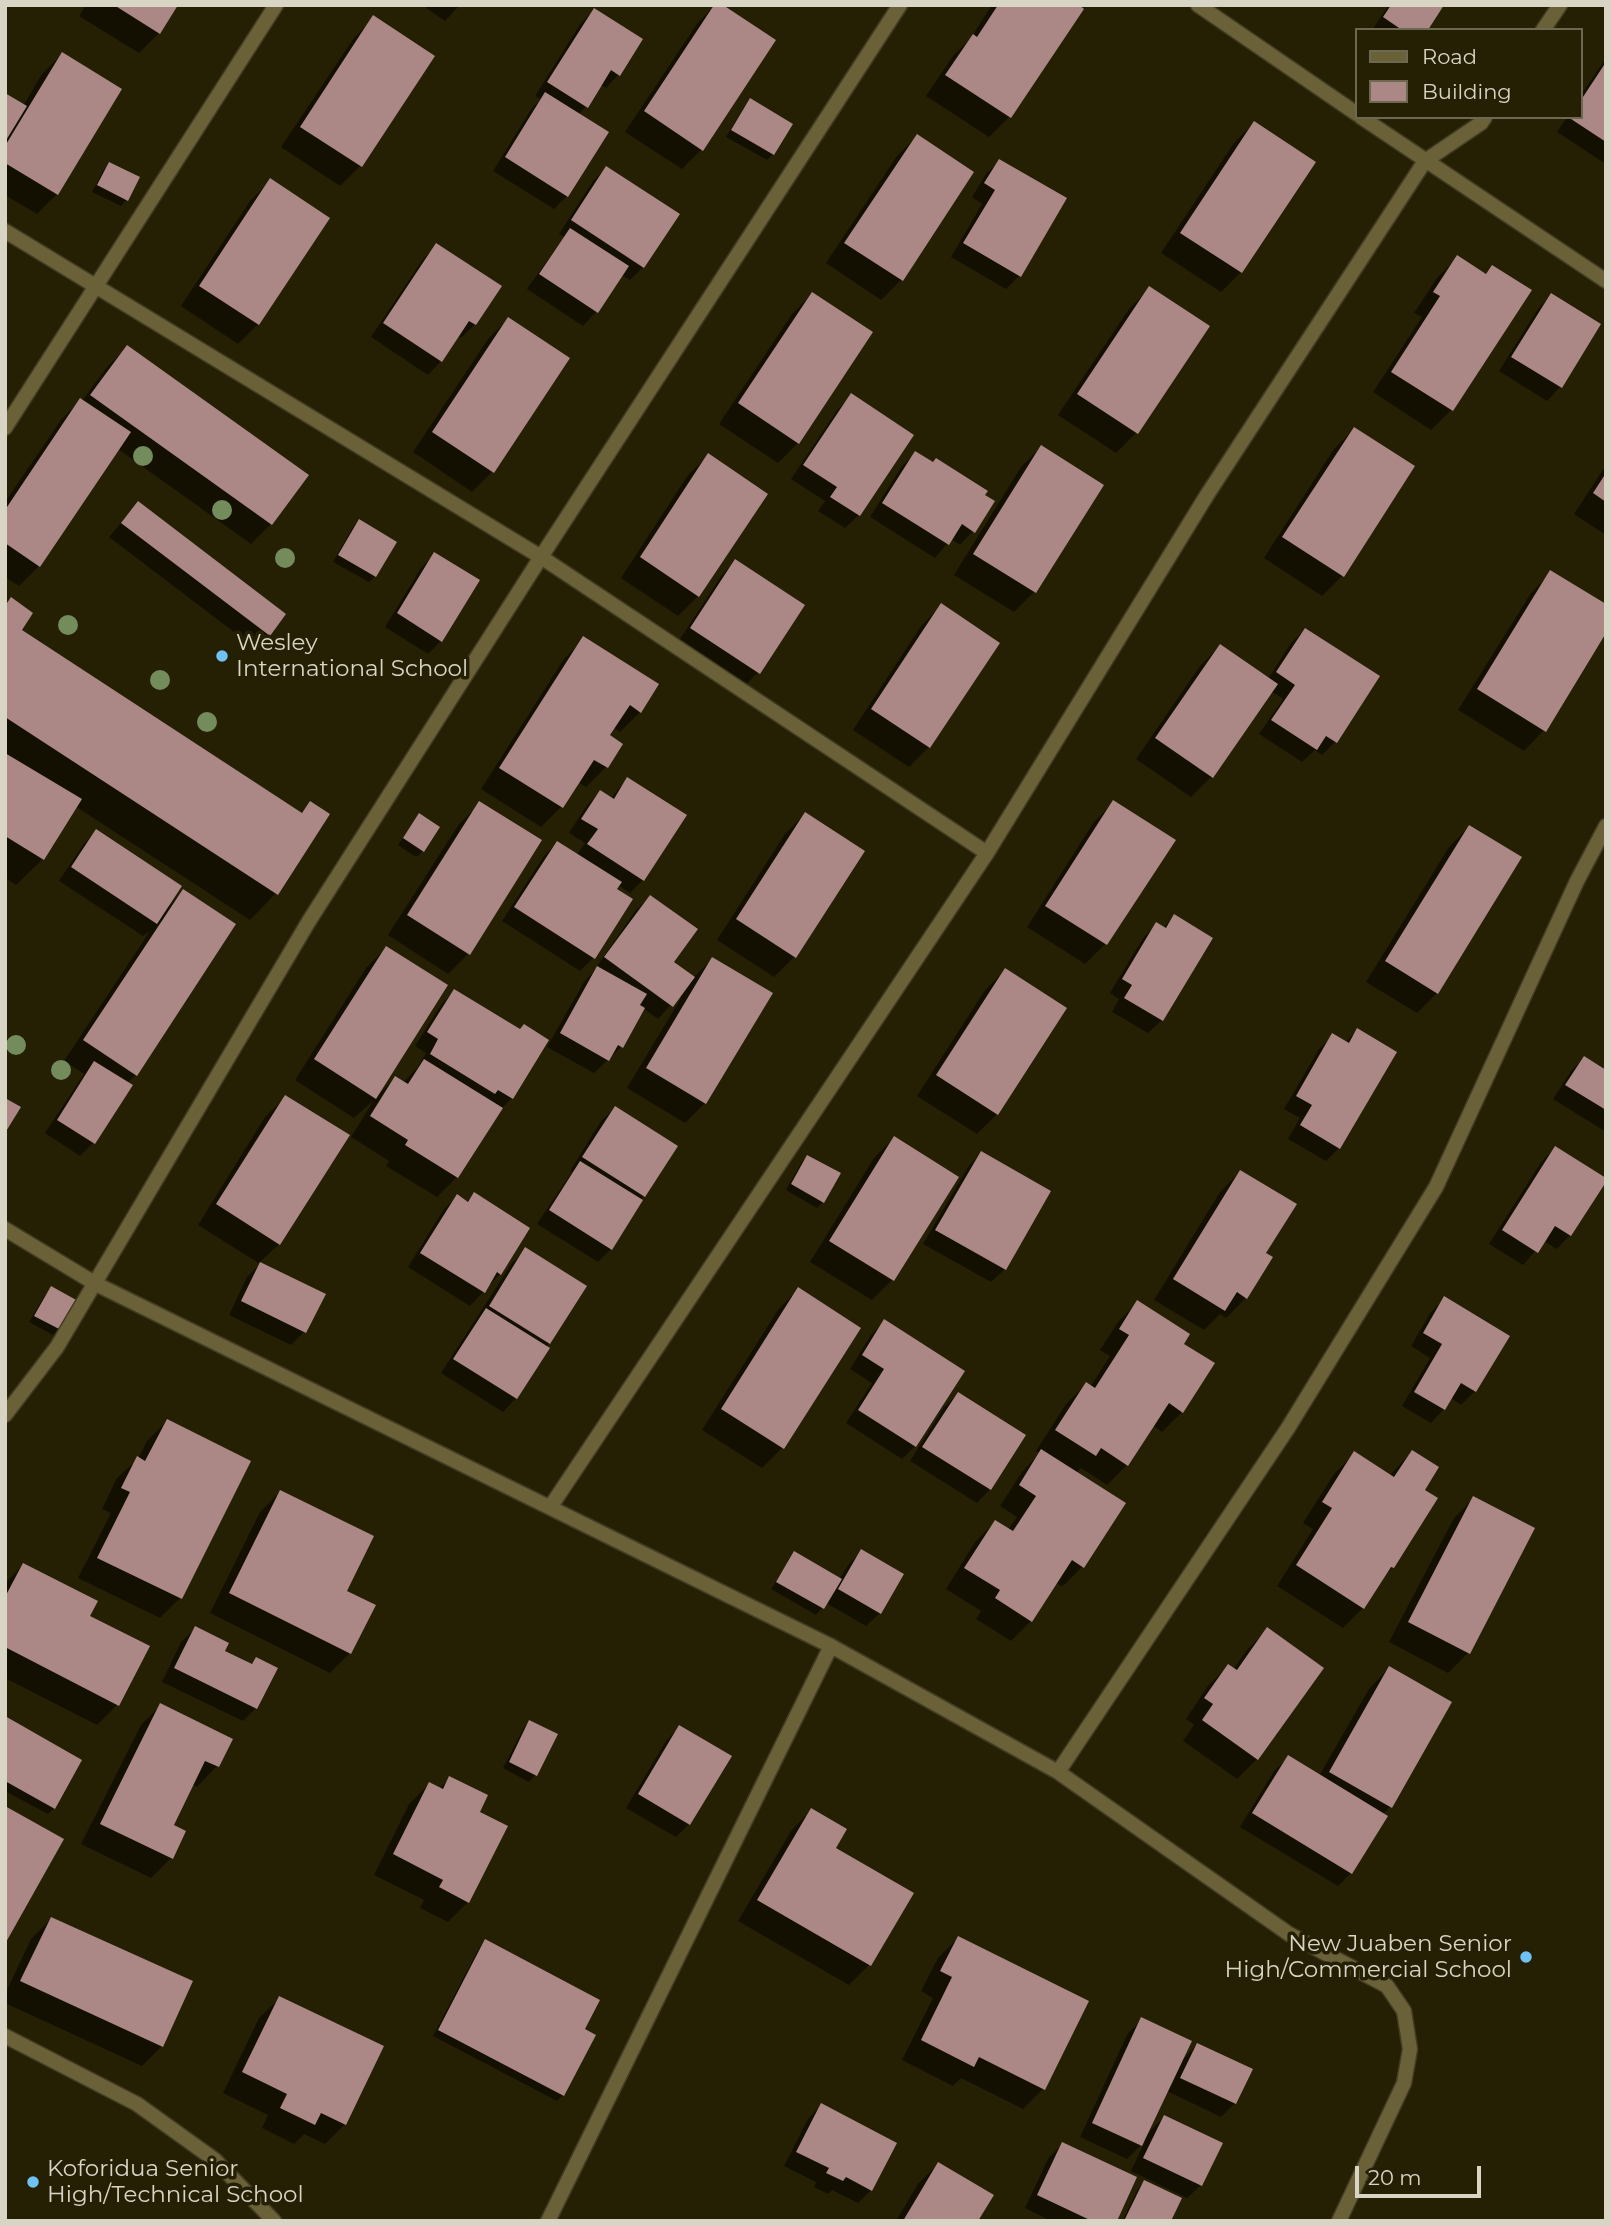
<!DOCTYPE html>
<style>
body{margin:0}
#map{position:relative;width:1611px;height:2226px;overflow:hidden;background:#251f04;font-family:Montserrat,sans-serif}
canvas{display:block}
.frame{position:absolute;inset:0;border:7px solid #d8d5c5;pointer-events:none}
.legend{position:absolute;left:1355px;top:28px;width:228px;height:91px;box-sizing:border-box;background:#251f04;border:2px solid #6d6851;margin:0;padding:9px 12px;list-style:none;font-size:21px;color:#d8d5c5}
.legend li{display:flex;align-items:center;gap:14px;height:35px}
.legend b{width:35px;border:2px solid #6d6851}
.scale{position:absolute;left:1355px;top:2166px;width:126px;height:32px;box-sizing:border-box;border:4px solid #d8d5c5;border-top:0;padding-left:9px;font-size:21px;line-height:24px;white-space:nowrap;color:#d8d5c5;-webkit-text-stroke:5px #251f04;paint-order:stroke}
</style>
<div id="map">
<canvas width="1611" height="2226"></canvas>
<div class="frame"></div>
<ul class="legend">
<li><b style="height:9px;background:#6a6139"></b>Road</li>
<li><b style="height:19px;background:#ab8885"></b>Building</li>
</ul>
<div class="scale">20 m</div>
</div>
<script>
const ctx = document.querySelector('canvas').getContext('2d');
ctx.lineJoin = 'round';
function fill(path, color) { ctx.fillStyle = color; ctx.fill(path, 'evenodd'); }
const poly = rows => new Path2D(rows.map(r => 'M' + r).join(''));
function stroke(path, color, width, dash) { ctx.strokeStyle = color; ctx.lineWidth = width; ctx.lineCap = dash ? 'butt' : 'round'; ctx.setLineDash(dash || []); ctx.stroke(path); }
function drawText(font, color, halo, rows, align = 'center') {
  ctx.font = font + ' Montserrat,sans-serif'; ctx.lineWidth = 7; ctx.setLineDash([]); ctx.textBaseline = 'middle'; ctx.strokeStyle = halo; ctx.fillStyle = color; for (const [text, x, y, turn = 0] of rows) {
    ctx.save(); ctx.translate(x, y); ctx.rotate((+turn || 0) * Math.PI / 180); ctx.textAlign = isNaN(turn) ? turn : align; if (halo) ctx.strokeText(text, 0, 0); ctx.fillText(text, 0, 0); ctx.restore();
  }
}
fill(poly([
 [86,5,176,5,159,33,139,53,79,16],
 [422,5,460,5,445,21],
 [715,5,702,149,682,169,625,132,697,24],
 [992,5,1076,5,1081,9,1009,117,989,137,926,96,953,56,970,39],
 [1389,5,1442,5,1426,30,1372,30],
 [594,10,619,74,606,88,600,84,586,106,578,115,567,196,554,209,493,171,532,108,541,99,535,96,581,23],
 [374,18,360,166,340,186,281,147,354,38],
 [62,54,57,194,37,214,5,195,5,95,23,106,42,74],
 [1606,58,1606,164,1557,132,1567,117,1581,117,1581,95],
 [750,100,773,154,767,160,726,137,744,107],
 [1254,123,1313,163,1241,272,1221,292,1161,253,1234,143],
 [917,136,901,280,881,300,826,263,897,156],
 [999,161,1019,276,1006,289,951,257,982,204,972,197,986,174],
 [109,164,127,199,121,206,92,192,103,171],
 [606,168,643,267,630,280,621,275,596,312,583,326,527,289,564,237,559,234,593,181],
 [270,181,258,324,238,344,181,306,250,201],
 [436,246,499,287,475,324,461,338,458,335,441,361,428,375,371,337,423,259],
 [1457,258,1484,275,1493,267,1529,291,1451,410,1431,430,1373,392,1422,317,1414,313,1437,278],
 [1149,289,1207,327,1136,433,1116,453,1058,415,1129,309],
 [812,294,871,332,798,443,778,463,719,424,792,314],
 [1551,295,1599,325,1560,387,1547,401,1499,371,1538,309],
 [508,319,492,472,472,492,413,452,488,339],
 [127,347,271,524,251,544,118,449,39,566,19,586,5,577,5,502,61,420,81,400,82,401,107,367],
 [851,396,859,515,845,528,818,511,825,501,791,479,838,409],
 [1354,429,1342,576,1322,596,1264,558,1334,449],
 [1041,447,1102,485,1034,592,1014,612,954,575,1021,467],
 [916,453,973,531,960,545,951,539,935,558,870,517,902,466],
 [709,455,698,596,678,616,621,578,688,475],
 [1606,465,1606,535,1574,514],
 [138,503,269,634,255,648,109,537],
 [359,521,375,576,369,582,333,562,353,527],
 [435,554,441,641,428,654,385,627,421,568],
 [735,561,758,672,745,686,678,642,722,575],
 [1551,573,1544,730,1524,751,1458,710,1531,593],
 [11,600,19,630,300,814,310,803,276,893,250,920,75,806,43,859,16,885,5,878,5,605],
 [941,606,998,643,929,747,909,767,853,730,921,626],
 [1305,630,1378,677,1335,742,1322,755,1315,750,1302,762,1259,734,1283,699,1271,691,1211,777,1191,797,1136,759,1200,666,1220,646,1268,679,1291,643],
 [584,639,640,712,620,732,613,727,608,736,621,744,606,767,586,787,578,782,561,807,541,827,481,789,564,659],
 [627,779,643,880,630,893,618,885,593,958,580,971,502,921,544,856,557,843,577,855,585,843,569,833,587,805,600,792,610,799],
 [1114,802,1173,840,1105,944,1085,964,1027,927,1094,822],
 [480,804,468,954,448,974,388,935,459,824],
 [805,814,863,851,794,957,774,977,717,940,785,834],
 [419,816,423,851,416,857,398,845],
 [1469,827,1437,993,1417,1013,1366,982,1449,847],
 [96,831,170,905,183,891,136,1075,127,1083,94,1142,80,1156,45,1133,84,1074,64,1061,150,931,143,936,59,881,83,845],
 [650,897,672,962,693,978,712,959,705,1103,685,1123,627,1088,681,998,679,996,658,1019,643,1008,621,1047,594,1073,547,1047,584,982,593,972,636,910],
 [1174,916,1162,1020,1148,1033,1112,1012,1119,999,1110,993,1143,938,1157,924,1163,928],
 [386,948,377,1096,395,1078,403,1083,417,1068,426,1053,415,1046,441,1005,454,991,512,1098,500,1110,457,1177,437,1197,386,1166,389,1161,351,1137,374,1100,354,1118,295,1080,366,968],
 [1005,970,997,1114,977,1134,917,1096,985,990],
 [1357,1030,1339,1148,1326,1161,1288,1139,1300,1118,1284,1109,1319,1049,1333,1036,1345,1043],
 [1584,1058,1606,1072,1606,1132,1553,1099,1571,1071],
 [286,1097,279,1244,259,1263,323,1294,304,1332,291,1345,229,1315,247,1277,260,1264,198,1225,265,1117],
 [615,1108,644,1195,611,1249,598,1262,537,1224,572,1172,570,1171,601,1121],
 [894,1138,956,1177,892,1280,872,1300,810,1262,874,1158],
 [1555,1148,1570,1235,1557,1249,1544,1241,1523,1265,1489,1244,1542,1161],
 [981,1153,1005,1269,991,1282,923,1244,968,1167],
 [807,1157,823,1202,817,1208,786,1190,801,1163],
 [1240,1172,1264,1254,1246,1298,1226,1318,1220,1314,1204,1330,1154,1300,1220,1192],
 [474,1195,500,1274,470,1306,408,1267,444,1209,457,1196,466,1202],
 [526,1250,549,1343,516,1398,503,1412,441,1373,512,1263],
 [51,1288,75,1302,59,1329,53,1335,29,1322,45,1295],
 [798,1289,859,1328,782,1448,762,1468,702,1430,778,1310],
 [1445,1298,1475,1391,1461,1405,1451,1398,1444,1409,1431,1423,1402,1406,1430,1358,1411,1346,1431,1312],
 [1138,1302,1182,1344,1182,1412,1162,1432,1152,1425,1127,1465,1107,1485,1081,1468,1076,1473,1083,1566,1062,1587,1055,1582,1031,1621,1011,1641,976,1619,981,1611,946,1589,975,1542,995,1522,1008,1530,1017,1517,1000,1506,1022,1472,1040,1453,1036,1451,1066,1404,1086,1384,1090,1387,1110,1356,1100,1350,1118,1322],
 [884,1322,915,1446,902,1459,846,1423,872,1383,850,1369,871,1335],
 [958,1394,990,1489,977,1503,910,1461,944,1407],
 [167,1421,248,1462,180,1598,160,1618,78,1578,111,1513,102,1509,117,1478,138,1459,147,1441],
 [1412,1452,1422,1490,1393,1567,1382,1578,1363,1608,1343,1628,1277,1586,1313,1529,1303,1523,1334,1474,1354,1454,1389,1476],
 [280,1492,344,1591,350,1653,330,1673,210,1613,260,1512],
 [1474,1498,1468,1653,1448,1673,1389,1642,1454,1518],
 [861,1552,880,1613,866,1626,826,1603,816,1615,771,1589,794,1554,839,1580,848,1565],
 [23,1565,88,1616,147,1647,117,1705,97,1725,5,1678,5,1583],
 [195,1628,223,1651,250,1665,257,1659,256,1708,243,1721,162,1682,181,1642],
 [1267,1630,1257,1759,1237,1779,1183,1741,1194,1725,1186,1719,1208,1686,1228,1666,1233,1670,1247,1650],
 [1389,1668,1390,1807,1382,1815,1351,1873,1338,1886,1240,1827,1274,1771,1288,1758,1319,1776,1369,1689],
 [161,1705,230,1740,217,1766,197,1787,192,1784,172,1826,171,1858,151,1878,81,1844,141,1725],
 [5,1718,54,1808,48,1814,5,1791],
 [529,1722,555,1735,535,1775,529,1782,503,1768,523,1729],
 [679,1727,689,1824,676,1837,626,1808,666,1741],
 [450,1778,477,1813,468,1902,448,1922,420,1908,424,1900,374,1875,409,1804,429,1784,439,1789],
 [811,1810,833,1848,911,1893,869,1965,849,1985,738,1921,791,1831],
 [51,1919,162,2046,142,2066,5,2003,5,1994,31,1939],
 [958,1938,1043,2089,1023,2109,961,2078,953,2086,902,2060,933,1998,921,1991,938,1958],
 [485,1942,583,2030,563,2095,557,2101,433,2036,479,1948],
 [280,1998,345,2124,325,2144,304,2134,294,2144,262,2128,268,2115,223,2093,259,2018],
 [1142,2020,1182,2060,1197,2045,1235,2103,1221,2117,1167,2091,1146,2135,1164,2117,1201,2185,1187,2198,1131,2171,1145,2141,1127,2159,1080,2137,1128,2033],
 [821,2105,871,2190,858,2203,832,2190,828,2194,814,2187,816,2182,784,2166,808,2119],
 [1063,2144,1115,2221,1051,2221,1025,2208,1049,2157],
 [938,2164,976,2221,896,2221,918,2184],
 [1144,2182,1169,2221,1122,2221,1138,2189]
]), '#0007');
fill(poly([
 [114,5,178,5,160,34],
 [714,5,723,5,776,40,703,151,644,111],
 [998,5,1079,5,1084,9,1011,118,945,75,973,34,977,37],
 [1391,5,1444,5,1428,30,1402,30,1383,17],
 [594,8,643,39,620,76,611,70,588,108,547,82],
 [373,15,435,56,362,167,300,127],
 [62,52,122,89,58,195,5,163,5,146],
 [1606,62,1606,142,1568,117,1581,117,1581,100],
 [545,92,609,132,568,197,505,157],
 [5,93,27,106,5,142],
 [750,98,793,124,774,155,731,130],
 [1254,121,1316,162,1242,273,1180,233],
 [917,134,974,172,903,281,844,243],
 [999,159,1067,198,1021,277,963,243,995,190,984,183],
 [109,162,140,177,128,201,97,185],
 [606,166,680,214,644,268,571,220],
 [270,178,330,218,259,325,199,286],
 [570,228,629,266,598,313,539,274],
 [436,243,502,286,476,325,469,321,442,362,383,323],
 [1457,255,1486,274,1492,265,1532,290,1453,411,1391,372,1440,296,1433,292],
 [1149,286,1210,326,1138,434,1077,394],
 [812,292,873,332,799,444,738,403],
 [1551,293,1601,324,1562,388,1511,357],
 [508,317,570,358,494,473,432,432],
 [127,345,309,475,272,525,90,395],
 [851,393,914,435,860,516,830,497,837,487,803,465],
 [80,398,131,432,40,567,5,543,5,510],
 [1354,427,1415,466,1344,577,1282,537],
 [1041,445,1104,485,1036,593,973,554],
 [915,451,933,462,936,458,988,491,985,495,995,501,975,533,962,524,949,545,882,503],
 [708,453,768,494,699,597,640,557],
 [1606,473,1606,502,1593,493],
 [138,501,286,614,270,636,121,523],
 [359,519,397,542,376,577,338,555],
 [434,552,480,580,442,642,397,613],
 [735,559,805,605,760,674,690,628],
 [1550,570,1606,604,1606,633,1546,732,1477,689],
 [11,597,33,613,22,630,302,813,310,801,330,814,278,895,5,717,5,606],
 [941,603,1000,643,930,748,871,709],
 [1305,628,1380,676,1337,743,1326,736,1317,750,1271,720,1295,685,1276,672],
 [583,636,659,684,641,713,630,705,610,735,623,744,608,768,594,760,563,808,499,768],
 [1220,644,1278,684,1213,778,1155,738],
 [5,753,82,799,44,860,5,836],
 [627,777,687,815,644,881,587,844,598,829,581,819,600,790,614,799],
 [1113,800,1176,840,1107,945,1045,906],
 [479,801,542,840,470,955,407,915],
 [805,812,865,851,796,958,736,919],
 [419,813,440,827,424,852,403,838],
 [1469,825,1522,857,1438,994,1385,961],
 [96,829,182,886,157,924,71,867],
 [557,841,622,882,617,889,633,899,595,959,514,907],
 [183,889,236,924,137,1076,83,1040],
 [650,895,698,929,674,962,695,977,673,1007,604,957],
 [1174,914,1213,938,1163,1021,1124,998,1132,985,1122,979,1156,922,1166,928],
 [386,946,448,985,376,1099,314,1059],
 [712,957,773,993,706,1104,646,1068],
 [597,966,647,994,640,1005,645,1008,623,1048,618,1045,609,1061,560,1033],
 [1005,968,1067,1008,998,1115,936,1075],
 [454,989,520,1029,524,1024,549,1040,513,1099,498,1090,495,1094,430,1054,438,1039,427,1032],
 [1357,1028,1397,1052,1340,1149,1300,1125,1312,1105,1296,1096,1332,1033,1349,1043],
 [1584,1056,1606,1070,1606,1110,1565,1085],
 [424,1059,503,1108,458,1178,405,1145,408,1140,370,1116,395,1076,408,1084],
 [94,1061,133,1085,95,1144,57,1120],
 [285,1095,350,1135,280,1245,216,1204],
 [5,1098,21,1107,5,1133],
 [615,1106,678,1146,645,1197,582,1157],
 [894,1136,959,1177,894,1281,829,1241],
 [1555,1146,1606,1178,1606,1182,1571,1236,1555,1226,1538,1253,1502,1230],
 [981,1151,1051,1191,1006,1270,935,1230],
 [807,1155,841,1173,824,1203,791,1184],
 [580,1161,643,1200,612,1250,549,1210],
 [1240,1170,1297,1204,1266,1253,1273,1257,1247,1299,1237,1292,1225,1311,1173,1279],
 [474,1192,530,1228,501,1275,497,1272,485,1293,420,1253,457,1194,468,1202],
 [525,1247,587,1286,550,1344,489,1306],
 [260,1262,326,1294,306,1333,241,1301],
 [51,1286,78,1301,61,1330,34,1316],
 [798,1287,861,1328,784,1449,721,1409],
 [1444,1296,1510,1336,1476,1392,1461,1383,1445,1410,1414,1392,1442,1344,1423,1333],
 [1137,1300,1190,1334,1184,1344,1215,1363,1183,1413,1169,1403,1128,1466,1101,1448,1096,1456,1055,1430,1086,1382,1095,1388,1129,1335,1119,1329],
 [486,1308,550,1348,517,1399,453,1359],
 [884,1319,965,1371,916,1447,858,1410,884,1369,862,1355],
 [958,1392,1026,1435,991,1490,922,1447],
 [167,1419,251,1461,182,1599,97,1558,130,1492,121,1488,137,1456,145,1461],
 [1041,1449,1126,1503,1084,1568,1072,1560,1032,1622,995,1598,1000,1590,964,1568,995,1520,1013,1531,1036,1496,1019,1485],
 [1412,1450,1439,1467,1425,1490,1438,1498,1394,1568,1391,1567,1364,1609,1296,1565,1332,1508,1322,1502,1354,1451,1394,1477],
 [280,1490,374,1536,347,1591,376,1605,351,1654,229,1593],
 [1473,1496,1535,1528,1470,1654,1408,1622],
 [861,1549,904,1574,881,1614,838,1589],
 [794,1551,842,1579,824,1609,776,1582],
 [23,1563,98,1601,90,1616,150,1646,119,1706,5,1647,5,1597],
 [195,1626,229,1643,225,1651,252,1664,256,1657,278,1668,257,1709,174,1668],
 [1267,1627,1324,1668,1258,1760,1202,1720,1213,1704,1204,1698,1228,1664,1237,1670],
 [1389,1666,1452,1702,1392,1808,1329,1772],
 [160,1703,233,1739,219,1767,205,1761,174,1825,186,1831,173,1859,100,1824],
 [5,1716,82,1760,55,1809,5,1781],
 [529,1720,558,1734,537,1776,509,1762],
 [679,1725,732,1756,690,1825,638,1794],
 [1288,1755,1388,1816,1352,1874,1252,1813],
 [449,1776,488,1795,480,1812,508,1826,469,1903,439,1887,443,1880,393,1854,429,1782,443,1789],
 [5,1806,64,1839,5,1944],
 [811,1808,847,1829,836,1848,914,1893,871,1966,757,1900],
 [51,1917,193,1981,163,2047,20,1981],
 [958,1936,1089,2001,1045,2090,979,2057,974,2067,921,2040,952,1977,940,1971],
 [485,1939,600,2000,585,2029,596,2035,564,2096,438,2030],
 [279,1996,384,2046,346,2125,321,2113,315,2125,280,2108,287,2094,242,2072],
 [1141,2017,1192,2041,1142,2146,1092,2123],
 [1197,2043,1253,2069,1236,2104,1180,2078],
 [821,2103,897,2143,872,2191,846,2177,843,2181,826,2173,829,2168,796,2152],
 [1164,2115,1223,2143,1202,2186,1143,2158],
 [1062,2142,1137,2177,1117,2221,1092,2221,1037,2195],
 [938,2162,994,2195,978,2221,903,2221],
 [1144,2180,1182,2198,1171,2221,1124,2221]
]), '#ab8885');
const street = poly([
 [1198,5,1357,114],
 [1543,30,1560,5],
 [1361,117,1606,281],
 [5,231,541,557,987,853],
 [5,428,276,5],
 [5,1229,96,1284,831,1646,1058,1772,1289,1934,1387,1986,1404,2011,1410,2049,1404,2083,1339,2221],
 [5,1415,57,1347,309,921,541,557,900,5],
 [551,1506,987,853,1207,495,1425,161,1481,123,1485,117],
 [1058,1772,1288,1428,1436,1187,1577,881,1606,826],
 [5,2036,137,2104,215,2160,274,2221],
 [548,2221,831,1646]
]);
stroke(street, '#423c23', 17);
stroke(street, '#6a6139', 14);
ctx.fillStyle = '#748b5b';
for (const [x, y] of [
 [143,456],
 [222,510],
 [285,558],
 [68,625],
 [160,680],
 [207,722],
 [16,1045],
 [61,1070]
]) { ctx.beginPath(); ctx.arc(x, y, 10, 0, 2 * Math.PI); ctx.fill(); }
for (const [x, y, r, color] of [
 [222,656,7,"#6fc2f4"],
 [1526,1957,7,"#6fc2f4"],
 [33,2182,7,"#6fc2f4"]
]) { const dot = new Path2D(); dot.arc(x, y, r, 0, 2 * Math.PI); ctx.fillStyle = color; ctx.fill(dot); stroke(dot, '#251f04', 2.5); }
drawText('23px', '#d8d5c5', '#251f04', [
 ["Wesley",236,643],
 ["International School",236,669],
 ["New Juaben Senior",1512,1944,"right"],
 ["High/Commercial School",1512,1970,"right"],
 ["Koforidua Senior",47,2169],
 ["High/Technical School",47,2195]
], 'left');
</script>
